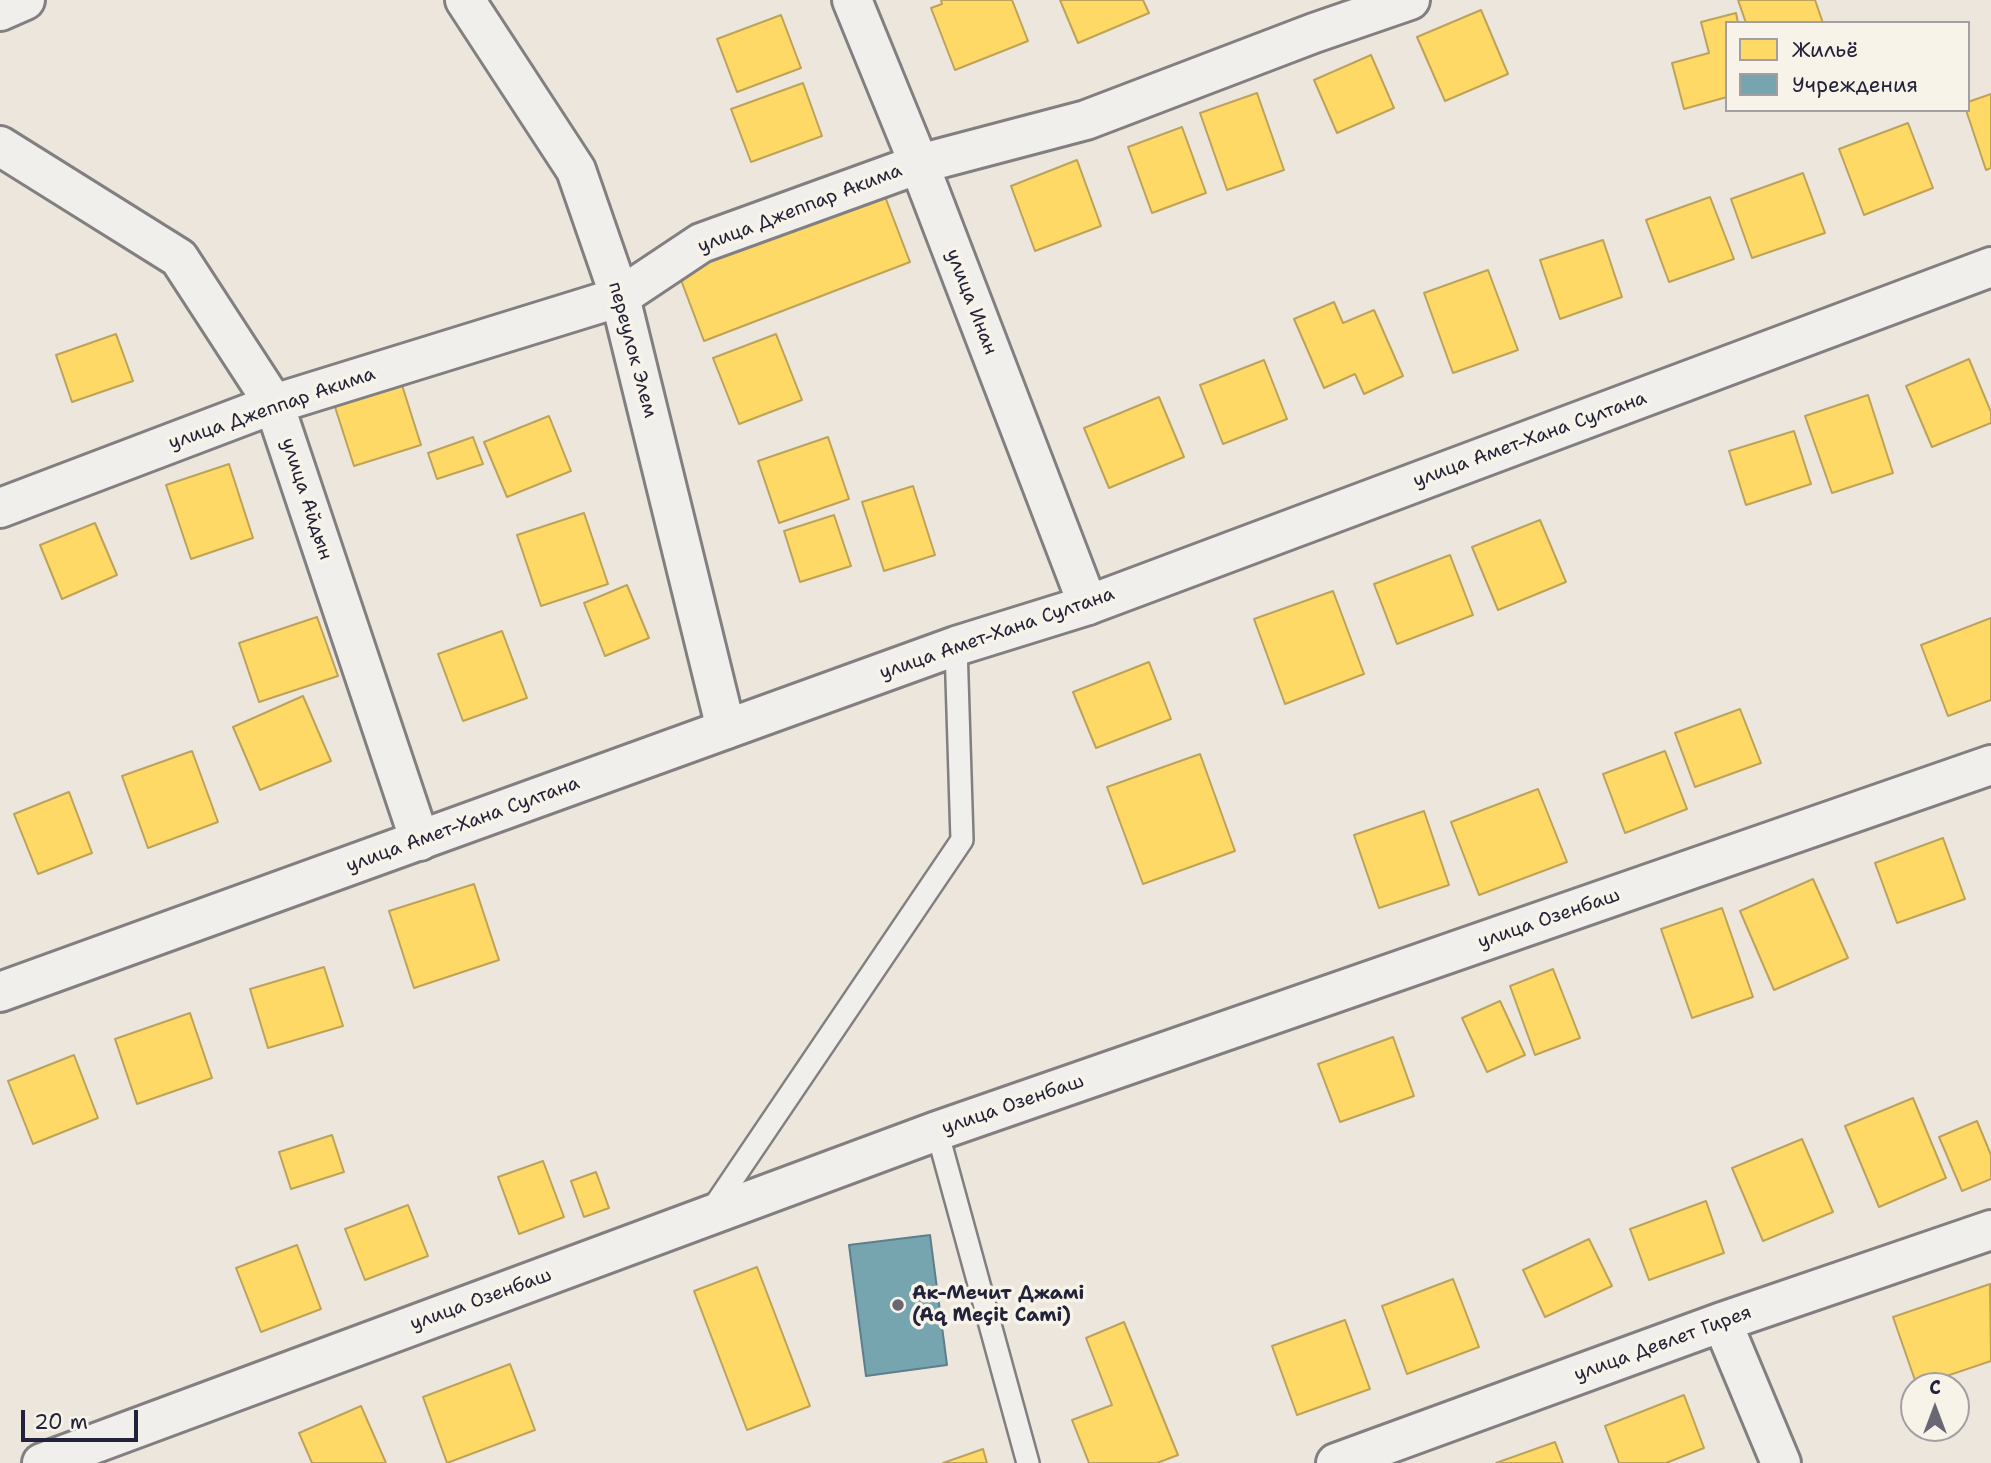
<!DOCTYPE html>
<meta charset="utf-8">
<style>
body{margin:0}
#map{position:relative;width:1991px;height:1463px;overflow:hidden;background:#ede6dd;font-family:"Shantell Sans",sans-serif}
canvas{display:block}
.legend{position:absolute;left:1725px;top:21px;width:245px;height:91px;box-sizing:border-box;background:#f7f3e8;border:2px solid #a29fa3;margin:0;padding:9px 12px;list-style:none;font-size:21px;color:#22223b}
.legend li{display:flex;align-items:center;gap:14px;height:35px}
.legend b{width:35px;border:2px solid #a29fa3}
.north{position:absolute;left:1900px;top:1372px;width:70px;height:70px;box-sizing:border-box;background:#f7f3e8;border:2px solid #a29fa3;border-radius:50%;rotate:0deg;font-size:19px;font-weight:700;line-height:28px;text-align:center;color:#22223b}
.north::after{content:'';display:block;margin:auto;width:24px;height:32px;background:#696774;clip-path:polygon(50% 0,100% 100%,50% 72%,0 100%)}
.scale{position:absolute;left:21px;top:1410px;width:117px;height:32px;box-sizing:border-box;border:4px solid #22223b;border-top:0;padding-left:9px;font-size:21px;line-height:24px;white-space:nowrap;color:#22223b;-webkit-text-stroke:5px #f7f3e8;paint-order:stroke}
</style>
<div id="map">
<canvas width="1991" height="1463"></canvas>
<ul class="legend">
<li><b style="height:19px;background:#ffd966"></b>Жильё</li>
<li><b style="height:19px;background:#76a5af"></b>Учреждения</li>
</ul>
<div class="north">С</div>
<div class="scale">20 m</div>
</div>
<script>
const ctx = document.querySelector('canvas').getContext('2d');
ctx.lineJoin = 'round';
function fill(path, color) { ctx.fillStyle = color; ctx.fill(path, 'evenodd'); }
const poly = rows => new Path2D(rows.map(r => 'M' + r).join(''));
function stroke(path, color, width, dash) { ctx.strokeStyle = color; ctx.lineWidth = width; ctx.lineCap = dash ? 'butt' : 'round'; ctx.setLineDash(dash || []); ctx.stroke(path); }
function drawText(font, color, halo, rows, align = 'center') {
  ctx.font = font + ' "Shantell Sans",sans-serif'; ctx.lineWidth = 7; ctx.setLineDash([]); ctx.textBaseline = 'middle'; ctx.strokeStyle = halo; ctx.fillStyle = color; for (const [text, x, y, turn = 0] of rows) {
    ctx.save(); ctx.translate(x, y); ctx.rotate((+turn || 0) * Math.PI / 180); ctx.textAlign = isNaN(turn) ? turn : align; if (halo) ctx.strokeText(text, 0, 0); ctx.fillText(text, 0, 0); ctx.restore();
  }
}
const homes = poly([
 [941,0,1012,0,1028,41,955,70,931,8,942,4,941,0],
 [1060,0,1143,0,1149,13,1078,43,1060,0],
 [1738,0,1815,0,1823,23,1746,23,1738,0],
 [1481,10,1508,74,1445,101,1417,37,1481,10],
 [1736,13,1738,23,1727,23,1727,97,1684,109,1672,63,1709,53,1701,22,1736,13],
 [781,15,801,68,737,92,717,39,781,15],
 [1371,55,1394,108,1337,133,1314,80,1371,55],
 [803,83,822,136,751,162,731,109,803,83],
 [1257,93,1284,170,1227,190,1200,113,1257,93],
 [1991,94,1991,168,1986,170,1966,110,1968,110,1968,102,1991,94],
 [1908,123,1933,188,1864,215,1839,149,1908,123],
 [1182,127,1206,193,1152,213,1128,147,1182,127],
 [1077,160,1101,226,1035,251,1011,186,1077,160],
 [1803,173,1825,233,1752,258,1731,199,1803,173],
 [884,194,910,262,704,341,678,272,884,194],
 [1710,197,1734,259,1669,282,1646,220,1710,197],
 [1603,240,1622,297,1560,319,1540,260,1603,240],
 [1488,270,1518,350,1453,373,1424,293,1488,270],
 [1334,302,1343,323,1374,310,1403,376,1364,394,1355,374,1324,388,1294,319,1334,302],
 [116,334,133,381,72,402,56,355,116,334],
 [776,334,802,400,739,424,713,358,776,334],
 [1969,359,1991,412,1991,423,1932,447,1906,386,1969,359],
 [1264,360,1287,419,1223,444,1200,385,1264,360],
 [401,382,421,445,354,466,334,404,401,382],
 [1868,395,1893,473,1832,493,1805,416,1868,395],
 [1159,397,1184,457,1109,488,1084,428,1159,397],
 [549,416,571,471,507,497,484,442,549,416],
 [1794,431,1811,484,1746,505,1729,451,1794,431],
 [473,437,483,464,437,479,428,453,473,437],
 [828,437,849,499,779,523,758,461,828,437],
 [229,464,253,538,191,559,166,485,229,464],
 [913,486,935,555,884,571,862,502,913,486],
 [584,513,608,584,541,606,517,535,584,513],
 [834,515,851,566,800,582,784,531,834,515],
 [1540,520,1566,582,1498,610,1472,547,1540,520],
 [95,523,117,575,62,599,40,545,95,523],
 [1450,555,1473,615,1397,644,1374,584,1450,555],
 [627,585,649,638,605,656,584,603,627,585],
 [1333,591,1364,674,1285,704,1254,619,1333,591],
 [317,617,338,676,259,702,239,643,317,617],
 [1991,618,1991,700,1948,716,1921,645,1991,618],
 [502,631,527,698,463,721,438,654,502,631],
 [1149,662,1171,719,1096,748,1073,692,1149,662],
 [303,696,331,761,260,790,233,727,303,696],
 [1740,709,1761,763,1695,787,1675,733,1740,709],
 [192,751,218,822,148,848,122,776,192,751],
 [1665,751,1687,809,1625,833,1603,774,1665,751],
 [1200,754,1235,851,1143,884,1107,787,1200,754],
 [1538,789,1567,862,1479,895,1451,822,1538,789],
 [69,792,92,853,38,874,14,814,69,792],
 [1424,811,1449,885,1379,908,1354,835,1424,811],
 [1943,838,1965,899,1897,923,1875,863,1943,838],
 [1813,879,1848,958,1774,990,1740,911,1813,879],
 [474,884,499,960,414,988,389,911,474,884],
 [1722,908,1753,997,1692,1018,1661,929,1722,908],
 [324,967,343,1026,268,1048,250,989,324,967],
 [1553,969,1580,1038,1535,1055,1510,986,1553,969],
 [1500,1001,1525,1055,1487,1072,1462,1018,1500,1001],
 [190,1013,212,1078,137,1104,115,1039,190,1013],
 [1393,1037,1414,1096,1340,1122,1318,1064,1393,1037],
 [74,1055,98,1118,33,1144,8,1081,74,1055],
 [1913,1098,1946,1178,1879,1207,1845,1126,1913,1098],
 [1977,1121,1991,1155,1991,1179,1962,1191,1939,1137,1977,1121],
 [332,1135,344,1172,291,1189,279,1152,332,1135],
 [1802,1139,1833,1212,1763,1241,1732,1168,1802,1139],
 [543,1161,564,1217,519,1234,498,1177,543,1161],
 [596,1172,609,1208,584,1217,571,1181,596,1172],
 [1706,1201,1724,1253,1649,1280,1630,1229,1706,1201],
 [408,1205,428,1256,365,1280,345,1229,408,1205],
 [1589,1239,1612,1286,1545,1317,1523,1270,1589,1239],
 [297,1245,321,1309,261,1332,236,1268,297,1245],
 [757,1267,810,1406,747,1430,694,1291,757,1267],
 [1453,1279,1479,1347,1407,1374,1382,1306,1453,1279],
 [1990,1284,1991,1361,1917,1386,1893,1317,1990,1284],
 [1345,1320,1370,1389,1297,1415,1272,1346,1345,1320],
 [1124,1322,1178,1455,1157,1463,1089,1463,1072,1420,1112,1405,1086,1338,1124,1322],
 [510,1364,535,1430,447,1463,423,1397,510,1364],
 [1684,1395,1704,1448,1666,1463,1619,1463,1605,1426,1684,1395],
 [361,1406,386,1463,312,1463,299,1433,361,1406],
 [1555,1442,1563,1463,1496,1463,1555,1442],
 [983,1449,987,1463,943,1463,983,1449]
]);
fill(homes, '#ffd966');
stroke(homes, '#bda259', 2);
const public = poly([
 [930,1235,947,1365,866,1376,849,1245,930,1235]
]);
fill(public, '#76a5af');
stroke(public, '#5d7e8c', 2);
const service = poly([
 [937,1131,1028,1463],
 [711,1211,962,840,956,646]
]);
const minor = poly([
 [465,0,576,170,620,297,726,729],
 [852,0,919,164,1088,605],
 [0,11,25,0],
 [0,146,179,258,274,404,420,841],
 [0,508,274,404,620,297,701,243,919,164,1086,120,1314,33,1410,0],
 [1722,1322,1781,1463],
 [42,1463,937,1131,1991,765],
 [1336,1463,1722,1322,1991,1230]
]);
const tertiary = poly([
 [0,992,956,646,1088,605,1991,267]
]);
stroke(service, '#827f80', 26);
stroke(minor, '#827f80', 44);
stroke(tertiary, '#827f80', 44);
stroke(service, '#f1efeb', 21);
stroke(minor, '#f1efeb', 38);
stroke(tertiary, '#f1efeb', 38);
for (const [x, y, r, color] of [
 [898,1305,7,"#696774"]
]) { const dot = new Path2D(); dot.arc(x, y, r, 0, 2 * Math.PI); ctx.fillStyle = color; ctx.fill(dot); stroke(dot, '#f7f3e8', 2.5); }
drawText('19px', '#22223b', '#f7f3e8', [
 ["улица Джеппар Акима",800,209,-21],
 ["улица Инан",971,302,69],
 ["переулок Элем",632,350,75],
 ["улица Джеппар Акима",272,409,-19],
 ["улица Амет-Хана Султана",1530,440,-20],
 ["улица Айдын",306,499,72],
 ["улица Амет-Хана Султана",997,634,-19],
 ["улица Амет-Хана Султана",463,825,-20],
 ["улица Озенбаш",1549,919,-19],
 ["улица Озенбаш",1013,1105,-19],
 ["улица Озенбаш",481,1300,-20],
 ["улица Девлет Гирея",1663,1344,-20]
]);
drawText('bold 19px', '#22223b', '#f7f3e8', [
 ["Ак-Мечит Джамі",912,1294],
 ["(Aq Meçit Cami)",912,1316]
], 'left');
</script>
